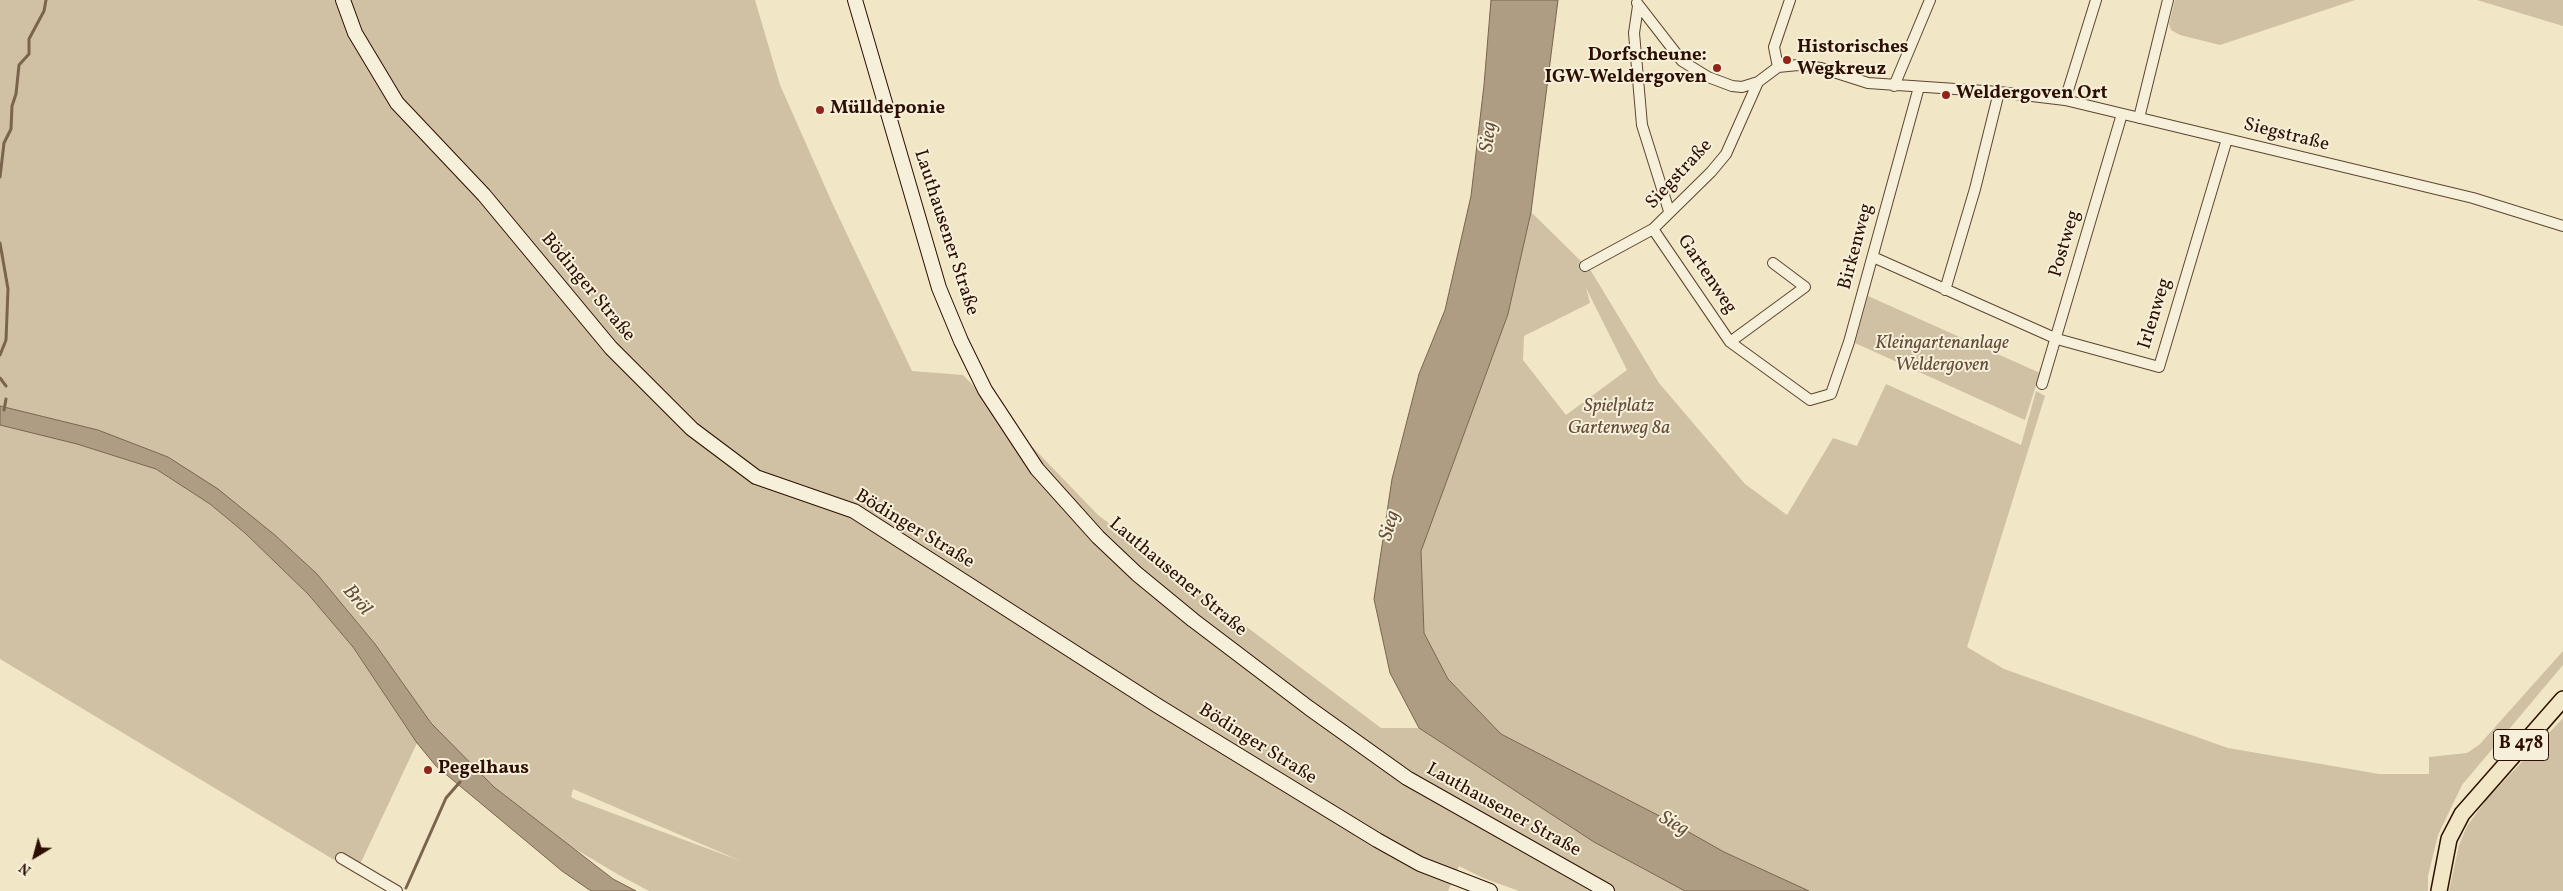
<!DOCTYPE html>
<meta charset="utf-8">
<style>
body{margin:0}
#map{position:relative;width:2563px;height:891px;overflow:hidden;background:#f1e6c5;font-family:Vollkorn,serif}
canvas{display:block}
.north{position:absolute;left:10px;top:831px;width:50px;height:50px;-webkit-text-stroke:4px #f6efd9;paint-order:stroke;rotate:217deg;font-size:14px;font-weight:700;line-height:20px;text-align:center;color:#2c0f00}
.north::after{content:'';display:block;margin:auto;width:18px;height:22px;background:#2c0f00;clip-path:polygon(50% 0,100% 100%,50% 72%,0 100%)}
</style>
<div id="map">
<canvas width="2563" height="891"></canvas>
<div class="north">N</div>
</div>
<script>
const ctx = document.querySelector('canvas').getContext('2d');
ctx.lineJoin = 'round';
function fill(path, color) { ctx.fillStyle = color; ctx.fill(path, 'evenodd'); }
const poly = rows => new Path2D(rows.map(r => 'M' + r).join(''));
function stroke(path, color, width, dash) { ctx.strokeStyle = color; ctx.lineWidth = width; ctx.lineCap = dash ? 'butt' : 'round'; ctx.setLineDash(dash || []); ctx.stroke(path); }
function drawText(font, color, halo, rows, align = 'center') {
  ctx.font = font + ' Vollkorn,serif'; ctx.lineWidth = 4; ctx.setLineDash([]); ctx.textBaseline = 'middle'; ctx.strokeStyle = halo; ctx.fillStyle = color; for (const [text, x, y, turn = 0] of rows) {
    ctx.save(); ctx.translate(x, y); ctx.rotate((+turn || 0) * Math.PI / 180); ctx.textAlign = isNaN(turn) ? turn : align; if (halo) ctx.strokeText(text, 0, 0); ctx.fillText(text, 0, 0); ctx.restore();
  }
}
fill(poly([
 [0,0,755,0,780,85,834,207,912,371,963,375,1098,515,1381,728,1419,728,1594,842,1685,891,1519,891,1483,878,1459,866,1448,891,649,891,619,875,565,843,494,787,463,757,431,723,375,644,317,574,276,536,168,457,98,430,0,406],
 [573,789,741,861,577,800,571,797],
 [2175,0,2355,0,2220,45,2180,35,2171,30,2169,24],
 [2477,0,2563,0,2563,26],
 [1531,212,1591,271,1659,383,1745,484,1787,515,1833,438,1857,446,1886,384,2021,445,2036,391,2045,396,1967,647,2004,669,2228,748,2379,774,2429,774,2429,757,2467,753,2479,745,2563,651,2563,665,2462,785,2438,835,2428,876,2428,891,1809,891,1724,852,1671,822,1501,734,1448,679,1424,633,1421,551,1508,314],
 [1586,288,1627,370,1566,415,1523,360,1524,336,1590,303],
 [1868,296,2040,373,2025,420,1855,343],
 [0,425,77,444,156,469,210,504,245,533,308,593,353,647,417,743,356,873,0,659],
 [2563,718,2563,891,2449,891,2459,845,2467,826,2487,799]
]), '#d0c1a4');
const water = poly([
 [1491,0,1558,0,1531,212,1508,314,1421,551,1424,633,1448,679,1501,734,1671,822,1724,852,1809,891,1685,891,1594,842,1419,728,1390,673,1374,599,1392,479,1419,374,1445,310,1471,196,1484,85,1491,0],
 [0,406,98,430,168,457,218,489,276,536,317,574,375,644,431,723,494,787,613,879,636,891,592,891,588,889,562,871,436,766,417,743,353,647,308,594,245,533,210,504,156,469,77,444,0,425,0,406]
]);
fill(water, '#ae9d82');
stroke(water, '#7a644e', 1);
stroke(poly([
 [0,177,4,143,11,129,12,106,16,94,19,65,29,54,29,39,44,11,46,0],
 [0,243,8,289,6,340,0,355],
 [0,378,6,386],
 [4,410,6,399],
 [406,888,446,798,460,782]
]), '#7a644e', 3);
const street = poly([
 [1637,3,1682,61,1708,77,1732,86,1742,87,1758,82],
 [1638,6,1634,33,1642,125,1669,211],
 [1778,67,1774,47,1790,0],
 [1894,86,1930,0],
 [2065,100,2096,0],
 [2139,118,2168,0],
 [1653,229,1730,342,1810,400,1831,394,1849,342,1919,87],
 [1873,257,2057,339,2159,367,2227,139],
 [1585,266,1653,229,1711,172,1726,154,1758,82,1778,67,1798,65,1821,68,1868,83,1999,92,2065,100,2473,198,2563,226],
 [1945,290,1975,189,1999,92],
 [1730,342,1805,287,1773,263],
 [2042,384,2122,114],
 [341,858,397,891]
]);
const secondary = poly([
 [343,0,355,33,397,103,484,195,611,348,692,429,756,477,854,511,1158,706,1377,840,1420,864,1490,891],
 [855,0,939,288,961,341,985,390,1037,469,1098,537,1137,574,1193,620,1309,708,1407,778,1607,891]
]);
const primary = poly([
 [2439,891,2449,839,2462,814,2563,699]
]);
stroke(street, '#5d4531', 12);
stroke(secondary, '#2c0f00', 16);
stroke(primary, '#2c0f00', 18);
stroke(street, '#f6efd9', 10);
stroke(secondary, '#f6efd9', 14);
stroke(primary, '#f1e6c5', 15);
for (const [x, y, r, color] of [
 [1787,60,5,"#8f2418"],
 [1717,68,5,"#8f2418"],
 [1946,95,5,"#8f2418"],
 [820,110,5,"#8f2418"],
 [428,770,5,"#8f2418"]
]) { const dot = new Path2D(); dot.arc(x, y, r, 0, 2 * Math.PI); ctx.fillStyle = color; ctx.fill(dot); stroke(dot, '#f6efd9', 2); }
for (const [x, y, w] of [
 [2521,745,55]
]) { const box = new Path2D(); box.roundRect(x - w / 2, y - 15.5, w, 31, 4); ctx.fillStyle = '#f6efd9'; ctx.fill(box); stroke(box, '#2c0f00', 1); }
drawText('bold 18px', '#2c0f00', null, [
 ["B 478",2521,745]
]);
drawText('bold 19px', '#2c0f00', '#f6efd9', [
 ["Historisches",1797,49],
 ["Wegkreuz",1797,71],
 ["Dorfscheune:",1707,57,"right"],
 ["IGW-Weldergoven",1707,79,"right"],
 ["Weldergoven Ort",1956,95],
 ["Mülldeponie",830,110],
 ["Pegelhaus",438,770]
], 'left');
drawText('19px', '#2c0f00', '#f6efd9', [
 ["Siegstraße",2286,136,14],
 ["Siegstraße",1680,175,-47],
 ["Lauthausener Straße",945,233,72],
 ["Postweg",2066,244,-74],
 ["Birkenweg",1857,247,-75],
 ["Gartenweg",1706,275,56],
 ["Bödinger Straße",587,288,50],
 ["Irlenweg",2156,314,-73],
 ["Bödinger Straße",914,530,31],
 ["Lauthausener Straße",1177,578,40],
 ["Bödinger Straße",1257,745,32],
 ["Lauthausener Straße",1503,811,29]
]);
drawText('italic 19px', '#654d39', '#f6efd9', [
 ["Kleingartenanlage",1942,345],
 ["Weldergoven",1942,367],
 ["Spielplatz",1619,408],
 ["Gartenweg 8a",1619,430]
]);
drawText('italic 20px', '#664f3a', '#f6efd9', [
 ["Sieg",1490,137,-84],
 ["Sieg",1391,526,-75],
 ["Bröl",356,601,50],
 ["Sieg",1673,825,29]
]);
</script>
